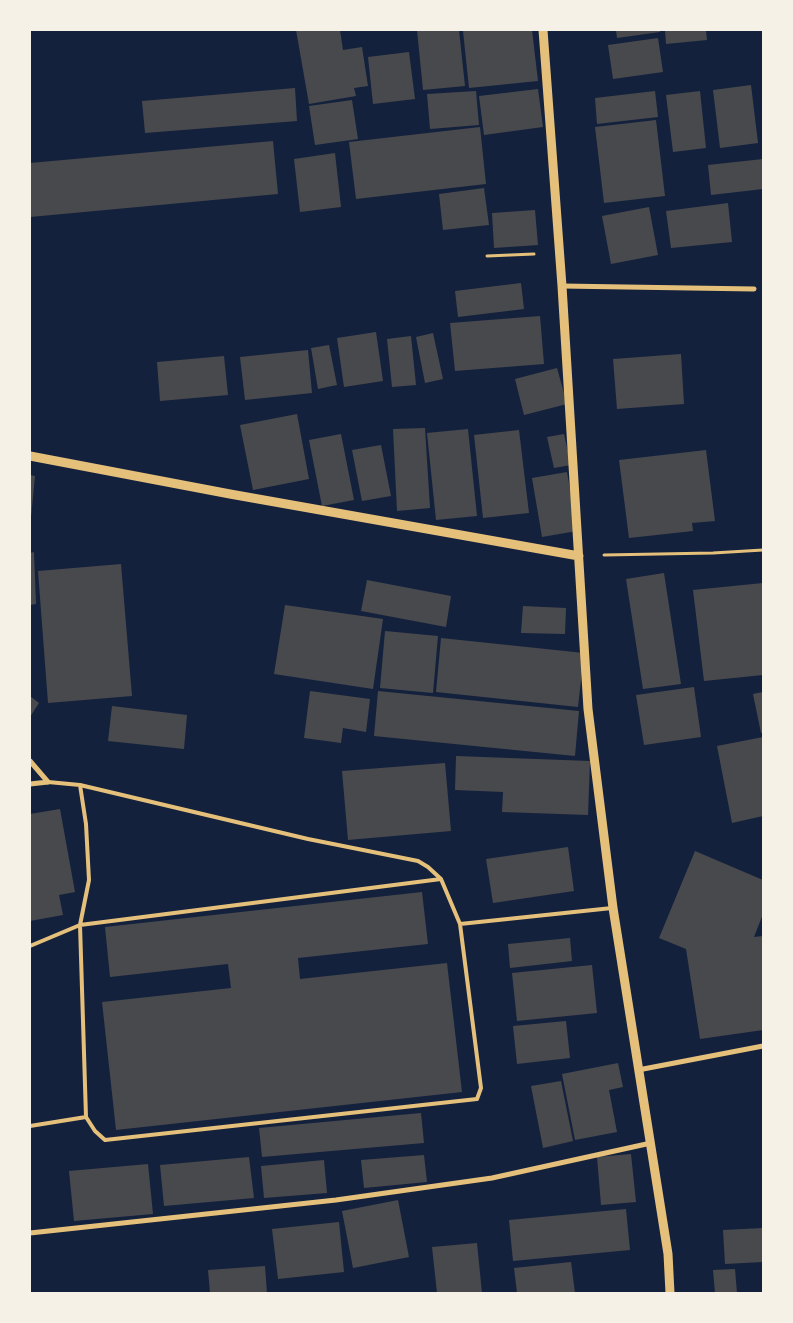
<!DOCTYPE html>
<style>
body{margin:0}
#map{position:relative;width:793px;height:1323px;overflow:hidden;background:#14213d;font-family:"PT Sans",sans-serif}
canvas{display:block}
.frame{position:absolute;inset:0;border:31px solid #f6f1e7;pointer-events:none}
</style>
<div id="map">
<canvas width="793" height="1323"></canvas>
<div class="frame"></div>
</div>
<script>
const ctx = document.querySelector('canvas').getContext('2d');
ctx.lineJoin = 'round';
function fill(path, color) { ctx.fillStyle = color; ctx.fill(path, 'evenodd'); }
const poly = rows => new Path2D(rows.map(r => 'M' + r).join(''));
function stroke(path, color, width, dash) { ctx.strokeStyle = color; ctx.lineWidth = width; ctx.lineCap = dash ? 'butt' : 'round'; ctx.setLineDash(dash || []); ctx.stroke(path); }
fill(poly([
 [296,30,340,30,343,50,362,47,368,86,354,88,356,96,309,104],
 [417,30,459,30,465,86,423,90],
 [474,30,532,30,538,81,469,88,463,31],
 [616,30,660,30,660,32,617,38],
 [665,30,706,30,707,40,666,44],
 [658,38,663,72,613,79,608,45],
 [409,52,415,99,373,104,368,57],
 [751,85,758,143,720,148,713,90],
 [295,88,297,121,145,133,142,101],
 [538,89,543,127,484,135,479,96],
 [476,91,479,125,430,129,427,94],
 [655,91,658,117,597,124,595,98],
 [700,91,706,148,673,152,666,95],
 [352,100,358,139,315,145,309,106],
 [656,120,665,196,604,203,595,127],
 [480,127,486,184,356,199,349,142],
 [273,141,278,194,30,217,30,163],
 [335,153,341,207,300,212,294,159],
 [763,159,763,189,711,195,708,165],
 [484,188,489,225,443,230,439,194],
 [728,203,732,242,671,248,666,211],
 [649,207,658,255,611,264,602,216],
 [535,210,538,245,494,248,492,213],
 [521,283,524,309,458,317,455,291],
 [540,316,544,364,455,371,450,323],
 [376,332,383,381,344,387,337,338],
 [433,333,443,379,425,383,416,337],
 [411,336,416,385,392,387,387,339],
 [329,345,337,385,318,389,311,348],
 [308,350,312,393,245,400,240,357],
 [681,354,684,404,617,409,613,359],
 [224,356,228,395,160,401,157,362],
 [557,368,567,404,524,415,515,379],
 [297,414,309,479,253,490,240,425],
 [425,428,430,508,397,511,393,429],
 [468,429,477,516,436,520,427,433],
 [519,430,529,513,483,518,474,435],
 [341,434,354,500,322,506,309,440],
 [564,434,571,465,554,468,547,437],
 [381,445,391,496,362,501,352,450],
 [706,450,715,521,692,523,693,531,629,538,619,460],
 [567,472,577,531,542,537,532,478],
 [30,475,35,476,31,517,30,517],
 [34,552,36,604,30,605,30,553],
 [121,564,132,696,48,703,38,571],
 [664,573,681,684,643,689,626,579],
 [367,580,451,596,446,627,361,611],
 [763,583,763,675,704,681,693,590],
 [285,605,383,619,373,689,274,674],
 [523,606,566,608,565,634,521,633],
 [385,631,438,636,433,693,380,688],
 [441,638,584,653,578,707,436,692],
 [694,687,701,737,644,745,636,695],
 [310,691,370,699,366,732,343,728,341,743,304,738],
 [378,691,579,711,575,756,374,736],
 [763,692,763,733,761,733,753,694],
 [30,696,39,703,30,717],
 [112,706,187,715,184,749,108,741],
 [763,737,763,816,732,823,717,746],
 [456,756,590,761,588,815,502,812,503,792,455,790],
 [445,763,451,831,348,840,342,771],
 [60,809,75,892,59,895,63,915,30,921,30,814],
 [568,847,574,891,493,903,486,859],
 [695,851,763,880,763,914,754,937,763,936,763,1030,700,1039,686,949,659,938],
 [422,892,428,944,298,958,300,979,447,963,462,1092,116,1130,102,1002,231,988,228,964,110,977,105,927],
 [570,938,572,961,510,968,508,944],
 [592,965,597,1013,517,1021,512,973],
 [566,1021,570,1058,517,1064,513,1026],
 [618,1063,623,1087,609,1090,617,1132,575,1140,562,1074],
 [561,1081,573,1141,543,1148,531,1086],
 [421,1113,424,1143,262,1157,259,1128],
 [631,1154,636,1202,601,1205,597,1157],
 [424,1155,427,1182,364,1188,361,1160],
 [249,1157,254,1198,164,1206,160,1165],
 [324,1160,327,1193,264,1198,261,1166],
 [148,1164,153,1214,74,1221,69,1171],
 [398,1200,409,1257,353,1268,342,1211],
 [626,1209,630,1250,513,1261,509,1220],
 [339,1222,344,1272,278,1279,272,1229],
 [763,1228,763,1262,725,1264,723,1230],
 [477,1243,482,1293,437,1293,432,1247],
 [571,1262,575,1293,517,1293,514,1268],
 [265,1266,267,1293,210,1293,208,1270],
 [735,1269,737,1293,715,1293,713,1270]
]), '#48494c');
stroke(poly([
 [487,256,534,254],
 [604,555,713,553,763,550]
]), '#e5c07b', 3);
stroke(poly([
 [48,782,80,785,308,839,418,861,428,867,441,879,460,924,481,1088,477,1099,105,1140,95,1131,86,1117,80,925,441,879],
 [460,924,612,908],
 [30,946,80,925,89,880,86,824,80,785],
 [30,1126,86,1117]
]), '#e5c07b', 4);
stroke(poly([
 [562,286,754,289],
 [30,761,48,782],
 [30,784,48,782],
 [638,1070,763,1046],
 [30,1233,336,1200,492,1178,651,1143]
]), '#e5c07b', 5);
stroke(poly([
 [543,30,562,286,588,709,613,908,668,1254,670,1293],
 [30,456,230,494,579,556]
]), '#e5c07b', 9);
</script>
